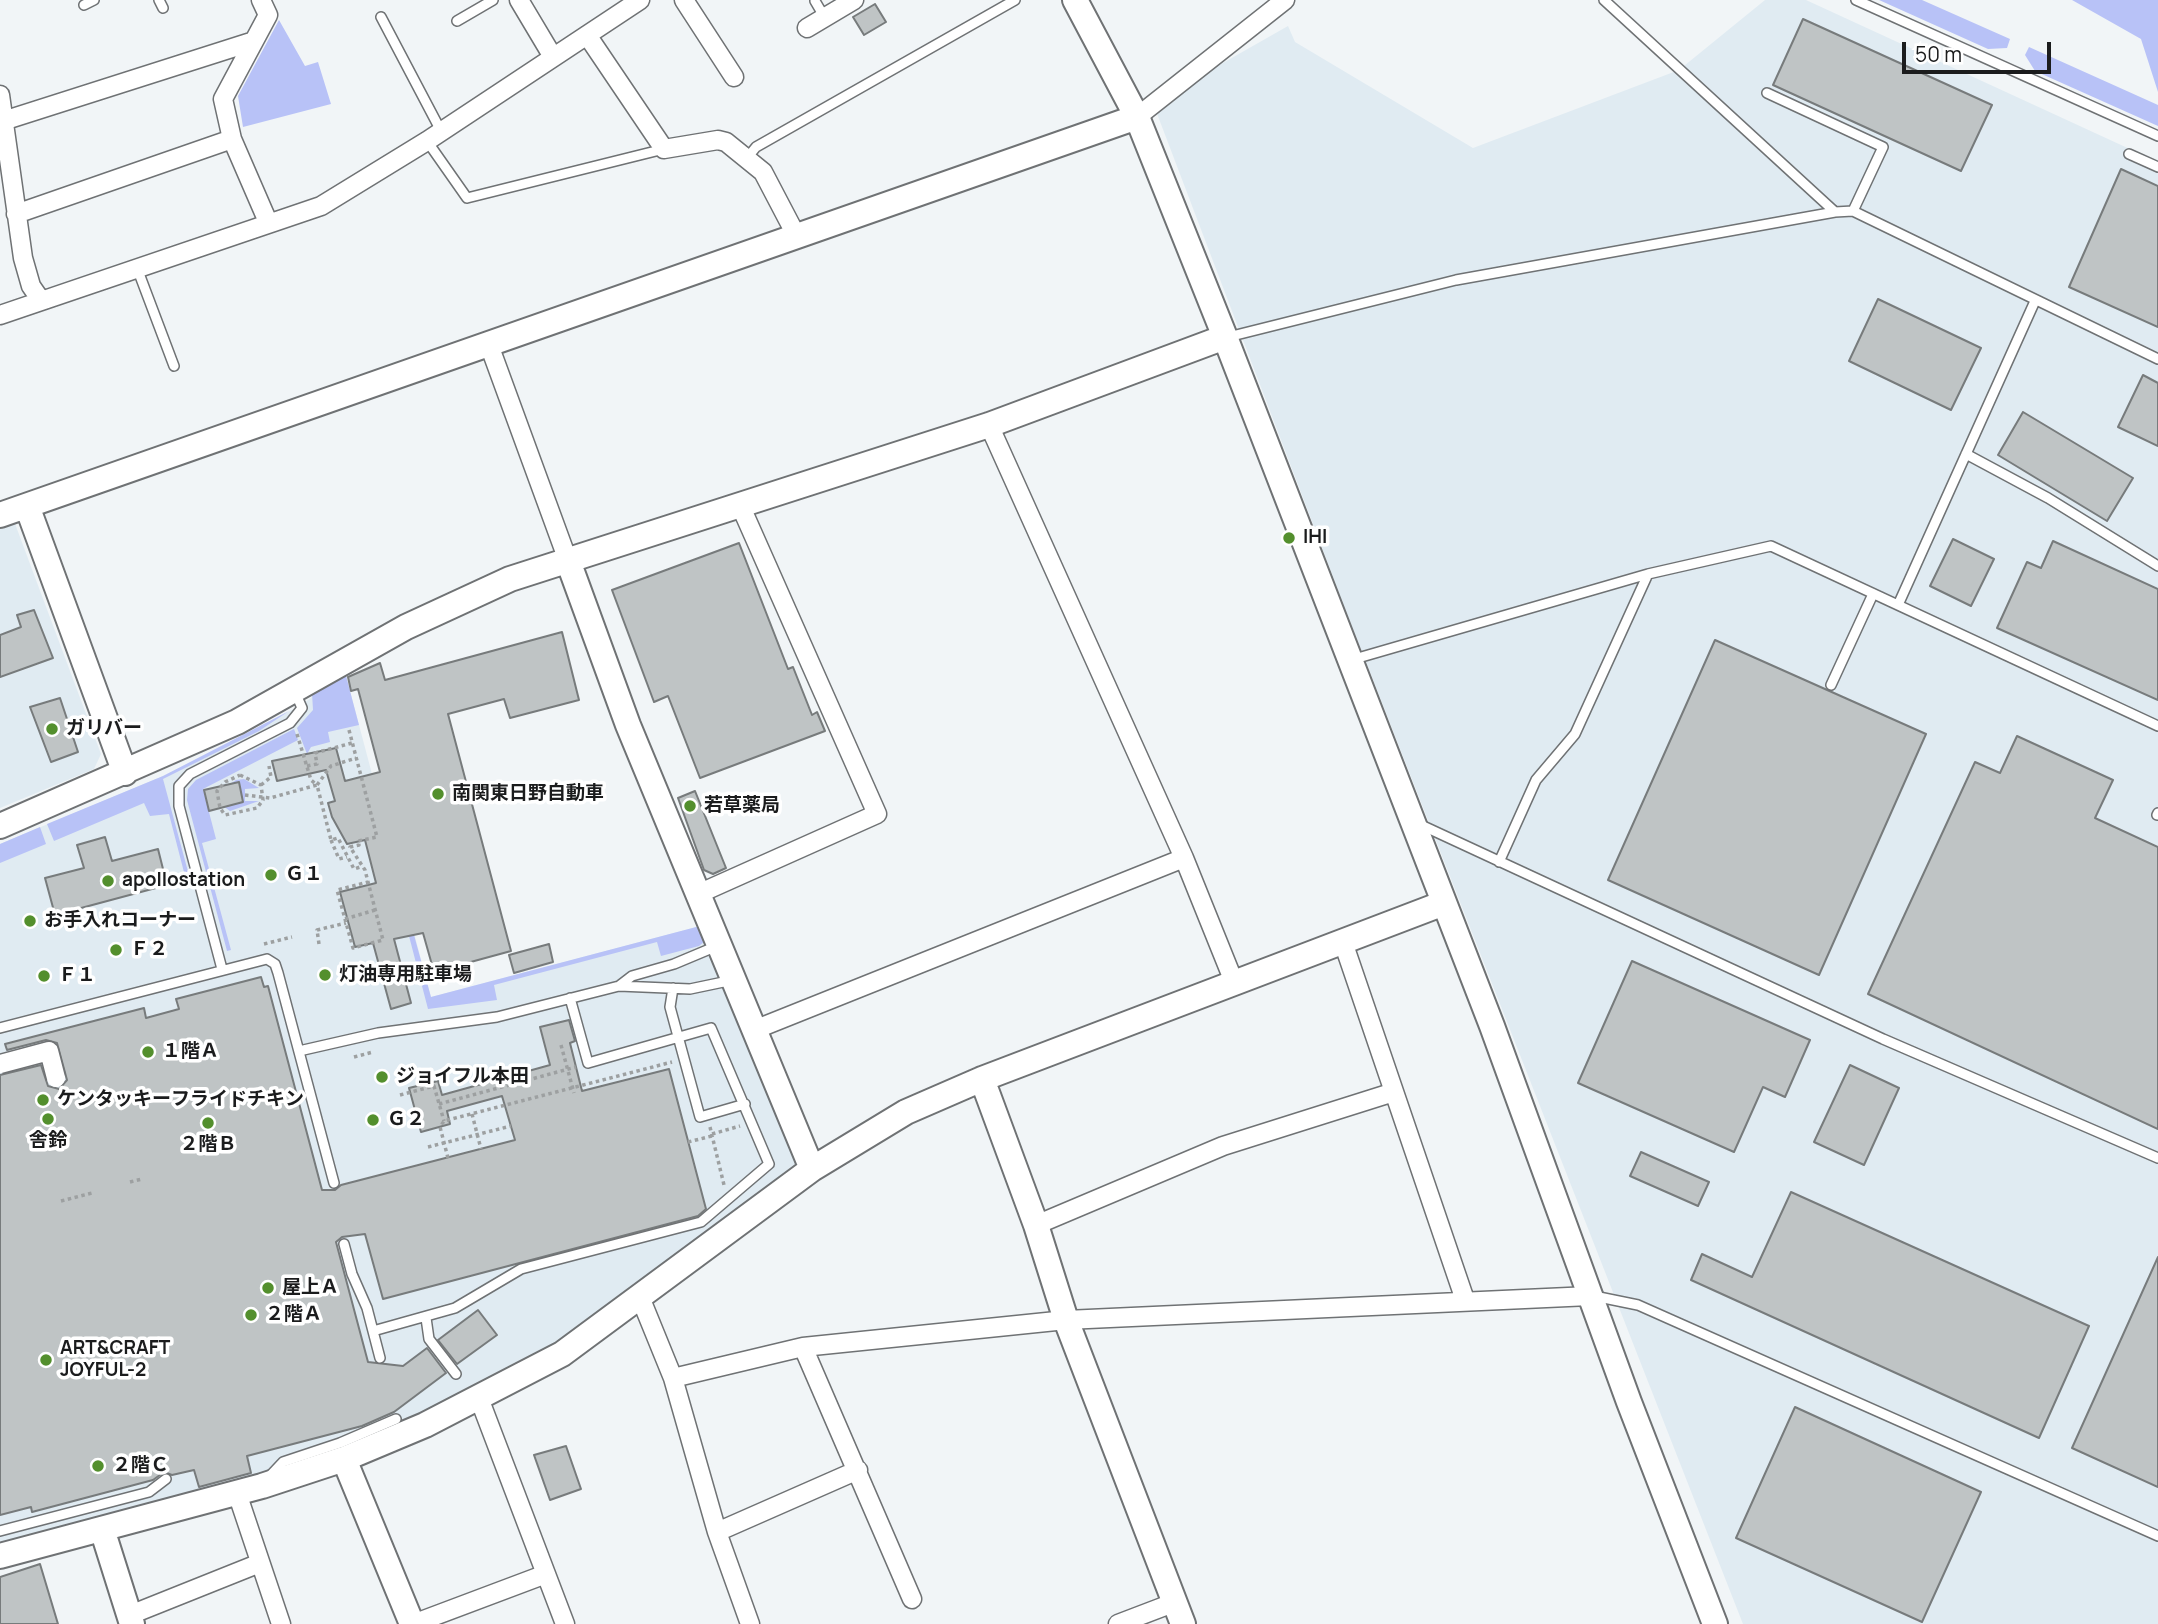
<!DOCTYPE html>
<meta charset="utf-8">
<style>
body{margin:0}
#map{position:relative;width:2158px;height:1624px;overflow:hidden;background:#f1f5f7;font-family:Manrope,sans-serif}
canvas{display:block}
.scale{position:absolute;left:1902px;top:42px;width:149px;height:32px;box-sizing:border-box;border:4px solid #1b1c1d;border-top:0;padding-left:9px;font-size:21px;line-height:24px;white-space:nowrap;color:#1b1c1d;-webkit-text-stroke:5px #fff;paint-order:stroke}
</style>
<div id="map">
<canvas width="2158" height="1624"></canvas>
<div class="scale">50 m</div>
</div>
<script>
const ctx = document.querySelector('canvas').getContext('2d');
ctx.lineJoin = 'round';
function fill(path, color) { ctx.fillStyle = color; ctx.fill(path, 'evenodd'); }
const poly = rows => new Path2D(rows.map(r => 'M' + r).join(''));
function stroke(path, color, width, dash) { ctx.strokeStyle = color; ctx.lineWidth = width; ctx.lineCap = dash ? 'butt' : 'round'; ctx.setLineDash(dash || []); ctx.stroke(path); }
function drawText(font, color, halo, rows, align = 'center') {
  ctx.font = font + ' Manrope,"Noto Sans JP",sans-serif'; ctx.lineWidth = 7; ctx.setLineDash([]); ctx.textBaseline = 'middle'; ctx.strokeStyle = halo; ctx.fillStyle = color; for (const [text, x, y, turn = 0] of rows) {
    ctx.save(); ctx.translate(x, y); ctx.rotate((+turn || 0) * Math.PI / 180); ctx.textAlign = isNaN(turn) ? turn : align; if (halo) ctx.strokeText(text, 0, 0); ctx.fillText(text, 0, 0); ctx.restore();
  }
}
fill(poly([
 [1765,0,1806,0,2158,162,2158,1624,1743,1624,1346,611,1156,111,1186,84,1288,26,1295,42,1473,148,1679,70],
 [14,521,101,754,94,769,0,808,0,525],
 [345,672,431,997,700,926,797,1156,793,1172,560,1345,432,1412,308,1462,0,1545,0,844,163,776,224,746,301,705,311,698,312,693]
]), '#e0ebf2');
fill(poly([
 [1879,0,1922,0,2010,39,2007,48,1988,49],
 [2072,0,2158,0,2158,92,2141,39],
 [279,20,305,66,318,62,331,104,243,127,238,96],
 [2029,47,2158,105,2158,126,2035,71,2025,55],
 [345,672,359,725,328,732,330,742,311,747,307,754,297,728,313,710,312,693],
 [289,711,259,731,163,779,190,879,186,880,169,814,150,816,144,803,54,841,47,824,163,776],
 [294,729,298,740,203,789,216,839,202,843,231,950,227,951,187,800,188,789,196,780],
 [244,779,259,788,245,789,245,801,259,801,230,811,223,806,224,788,236,780],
 [40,827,46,844,0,863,0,844],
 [700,926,705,941,699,946,661,956,657,942,494,985,497,1000,428,1009,409,936,414,935,431,997]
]), '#b8c2f7');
const building = poly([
 [875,4,886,22,864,35,853,17,875,4],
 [1803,19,1992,105,1961,171,1773,85,1803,19],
 [2121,169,2158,186,2158,327,2069,287,2121,169],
 [1878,299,1981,348,1951,410,1849,361,1878,299],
 [2143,375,2158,383,2158,446,2118,427,2143,375],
 [2023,412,2133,478,2107,521,1998,455,2023,412],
 [1953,539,1994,559,1971,606,1930,586,1953,539],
 [2053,541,2158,589,2158,700,1997,628,2027,562,2041,568,2053,541],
 [739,543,788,669,793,667,812,715,817,712,825,731,700,778,668,696,654,702,612,590,739,543],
 [34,610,53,658,0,677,0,635,21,627,17,615,34,610],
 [562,632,579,700,510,718,504,699,448,714,511,951,434,972,423,933,394,939,411,1003,391,1009,373,943,355,947,340,892,376,883,365,840,347,844,332,817,328,803,335,801,326,770,277,781,272,761,336,748,345,781,380,772,358,689,351,691,348,677,380,663,385,680,562,632],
 [1715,640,1926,734,1819,975,1608,880,1715,640],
 [60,698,78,752,51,762,30,707,60,698],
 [2017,736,2113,780,2095,818,2158,847,2158,1129,1868,994,1975,762,2000,773,2017,736],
 [239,782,243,802,209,811,204,790,239,782],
 [695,791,726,868,713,874,704,870,678,798,695,791],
 [105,837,112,861,158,849,167,885,55,915,45,878,84,868,77,845,105,837],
 [549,944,553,962,514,973,509,955,549,944],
 [1632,961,1810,1040,1785,1097,1763,1087,1734,1152,1578,1083,1632,961],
 [261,977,264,987,268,986,322,1190,335,1190,341,1185,515,1140,502,1096,447,1111,450,1124,421,1132,409,1088,438,1081,442,1095,550,1065,540,1027,569,1020,575,1041,570,1043,582,1091,669,1069,706,1209,698,1216,383,1299,365,1234,342,1237,336,1242,368,1362,403,1366,427,1348,446,1373,394,1412,362,1426,247,1456,251,1473,199,1487,194,1470,172,1475,164,1472,153,1480,32,1512,31,1507,0,1515,0,1075,41,1065,48,1086,59,1089,67,1080,57,1043,46,1040,7,1050,5,1044,144,1008,146,1018,179,1009,176,999,261,977],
 [1850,1065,1899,1088,1864,1165,1814,1142,1850,1065],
 [1641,1152,1709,1182,1698,1206,1630,1176,1641,1152],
 [1791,1192,2089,1326,2039,1438,1691,1280,1702,1254,1752,1277,1791,1192],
 [2158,1257,2158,1487,2072,1448,2158,1257],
 [478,1310,497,1335,457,1364,438,1340,478,1310],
 [1795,1407,1981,1492,1922,1622,1736,1538,1795,1407],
 [566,1446,581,1489,550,1500,534,1455,566,1446],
 [40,1564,58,1624,0,1624,0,1577,40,1564]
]);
fill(building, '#bfc4c5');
stroke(building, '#777b7c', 2);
const lane = poly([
 [159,0,163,8],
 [1856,0,2158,136],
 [815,1,825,18],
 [84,5,94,0],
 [381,17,441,131],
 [457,21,493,0],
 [1767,93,1883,147,1853,211],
 [427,141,467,198,664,149],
 [2129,154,2158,167],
 [747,158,756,147,1015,0],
 [1835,212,1853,211,2158,359],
 [137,268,174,366],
 [1228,337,1456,280,1835,212,1604,0],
 [1966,454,2048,498,2158,566],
 [1898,605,2035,301],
 [1351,660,1648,574,1771,546,2158,726],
 [1831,685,1873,594],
 [2157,815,2158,813],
 [1421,825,1883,1039,2158,1158],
 [1499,862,1536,780,1575,734,1648,574],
 [222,969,179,806,179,786,190,774,290,723,302,708,295,692],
 [619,986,632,976,674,964,717,946],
 [673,988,670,1007,700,1117,745,1104],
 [0,1028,267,959,275,964,278,973,334,1183],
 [299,1051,378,1033,497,1017,619,986,690,989,733,980],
 [344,1244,352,1274,367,1308,380,1358],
 [1594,1296,1638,1305,2158,1536],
 [426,1318,429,1339,456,1374],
 [373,1331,455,1308,521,1269,701,1222,769,1164,711,1028,588,1063,570,998],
 [267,1479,283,1462,340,1443,396,1419],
 [0,1531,149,1492,166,1479]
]);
const street = poly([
 [261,0,268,15,223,99,232,139,268,222],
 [519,0,553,57],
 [684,0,734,77],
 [807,28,854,0],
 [587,35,664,149,718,140,726,142,763,172,796,235],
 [0,95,23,258,31,286,40,299],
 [1137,117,1285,0],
 [3,121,254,41],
 [16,214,232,139],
 [0,315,321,206,427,141,640,0],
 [488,342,567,558],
 [989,425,1184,858,1234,982],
 [698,894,877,814,741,507],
 [1343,942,1465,1300],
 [754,1030,1184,858],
 [1036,1225,1223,1146,1394,1092],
 [640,1297,673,1378,717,1532,750,1624],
 [803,1347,912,1599],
 [673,1378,803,1347,1066,1320,1590,1296],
 [479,1398,565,1624],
 [237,1493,281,1624],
 [717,1532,858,1470],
 [130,1615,260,1563],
 [413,1624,546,1574],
 [1118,1624,1173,1603]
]);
const secondary = poly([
 [1075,0,1137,117,1225,337,1492,1026,1629,1402,1715,1624],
 [27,506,125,773],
 [0,515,1137,117],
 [567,558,628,725,812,1169],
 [0,826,237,722,406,627,510,579,989,425,1225,337],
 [982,1079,1036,1225,1066,1320,1183,1624],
 [344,1459,412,1624],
 [102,1529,132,1624],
 [0,1556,262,1486,344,1459,425,1425,562,1354,812,1169,906,1112,982,1079,1444,903]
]);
stroke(lane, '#6f7274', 12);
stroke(street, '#6f7274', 21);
stroke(secondary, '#6f7274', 28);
stroke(poly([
 [349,730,377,837,358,841,359,845,350,847,365,870,367,878,383,940,353,948,337,890,368,882],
 [297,734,311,780,317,785,331,766,356,758],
 [307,766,317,764,315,753,352,743],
 [240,775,261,785,263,800,257,808,225,815,220,808,217,791,225,782,240,775],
 [261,785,271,777,269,766],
 [245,795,270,798,317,785,331,840,338,838,354,869,360,867],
 [331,840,339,859,347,857],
 [345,919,375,910],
 [264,944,292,937],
 [319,944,317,930,346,923],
 [561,1045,574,1093],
 [354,1057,373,1052],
 [400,1095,434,1086,444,1121],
 [439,1104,576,1067],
 [472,1114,481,1149],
 [710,1127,724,1185],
 [712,1134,740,1126],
 [688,1142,712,1136],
 [428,1147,511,1126],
 [448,1158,440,1127,444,1121,672,1062],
 [130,1182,142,1179],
 [61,1201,92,1193]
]), '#9da0a1', 3.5, [3.5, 3.5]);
stroke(lane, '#fff', 9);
stroke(street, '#fff', 18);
stroke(secondary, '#fff', 24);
const streetBridge = poly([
 [0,1064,49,1051,56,1078]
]);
stroke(streetBridge, '#6f7274', 21, []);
stroke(streetBridge, '#fff', 18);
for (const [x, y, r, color] of [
 [1289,538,7,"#538f2d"],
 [52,729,7,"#538f2d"],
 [438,794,7,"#538f2d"],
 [690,806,7,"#538f2d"],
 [271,875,7,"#538f2d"],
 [108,881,7,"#538f2d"],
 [30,921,7,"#538f2d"],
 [116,950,7,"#538f2d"],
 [325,975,7,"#538f2d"],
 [44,976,7,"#538f2d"],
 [148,1052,7,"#538f2d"],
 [382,1077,7,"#538f2d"],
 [43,1100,7,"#538f2d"],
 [48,1119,7,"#538f2d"],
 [373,1120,7,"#538f2d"],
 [208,1123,7,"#538f2d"],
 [268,1288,7,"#538f2d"],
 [251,1315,7,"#538f2d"],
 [46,1360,7,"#538f2d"],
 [98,1466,7,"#538f2d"]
]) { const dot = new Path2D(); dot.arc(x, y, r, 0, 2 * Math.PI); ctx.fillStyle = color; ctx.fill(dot); stroke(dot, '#fff', 2.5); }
drawText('bold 19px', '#1b1c1d', '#fff', [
 ["IHI",1303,538],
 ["ガリバー",66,729],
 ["南関東日野自動車",452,794],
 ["若草薬局",704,806],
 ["Ｇ１",285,875],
 ["apollostation",122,881],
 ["お手入れコーナー",44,921],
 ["Ｆ２",130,950],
 ["灯油専用駐車場",339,975],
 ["Ｆ１",58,976],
 ["１階Ａ",162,1052],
 ["ジョイフル本田",396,1077],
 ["ケンタッキーフライドチキン",57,1100],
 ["Ｇ２",387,1120],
 ["舎鈴",48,1141,"center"],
 ["２階Ｂ",208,1145,"center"],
 ["屋上Ａ",282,1288],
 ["２階Ａ",265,1315],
 ["ART&CRAFT",60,1349],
 ["JOYFUL-2",60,1371],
 ["２階Ｃ",112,1466]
], 'left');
</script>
